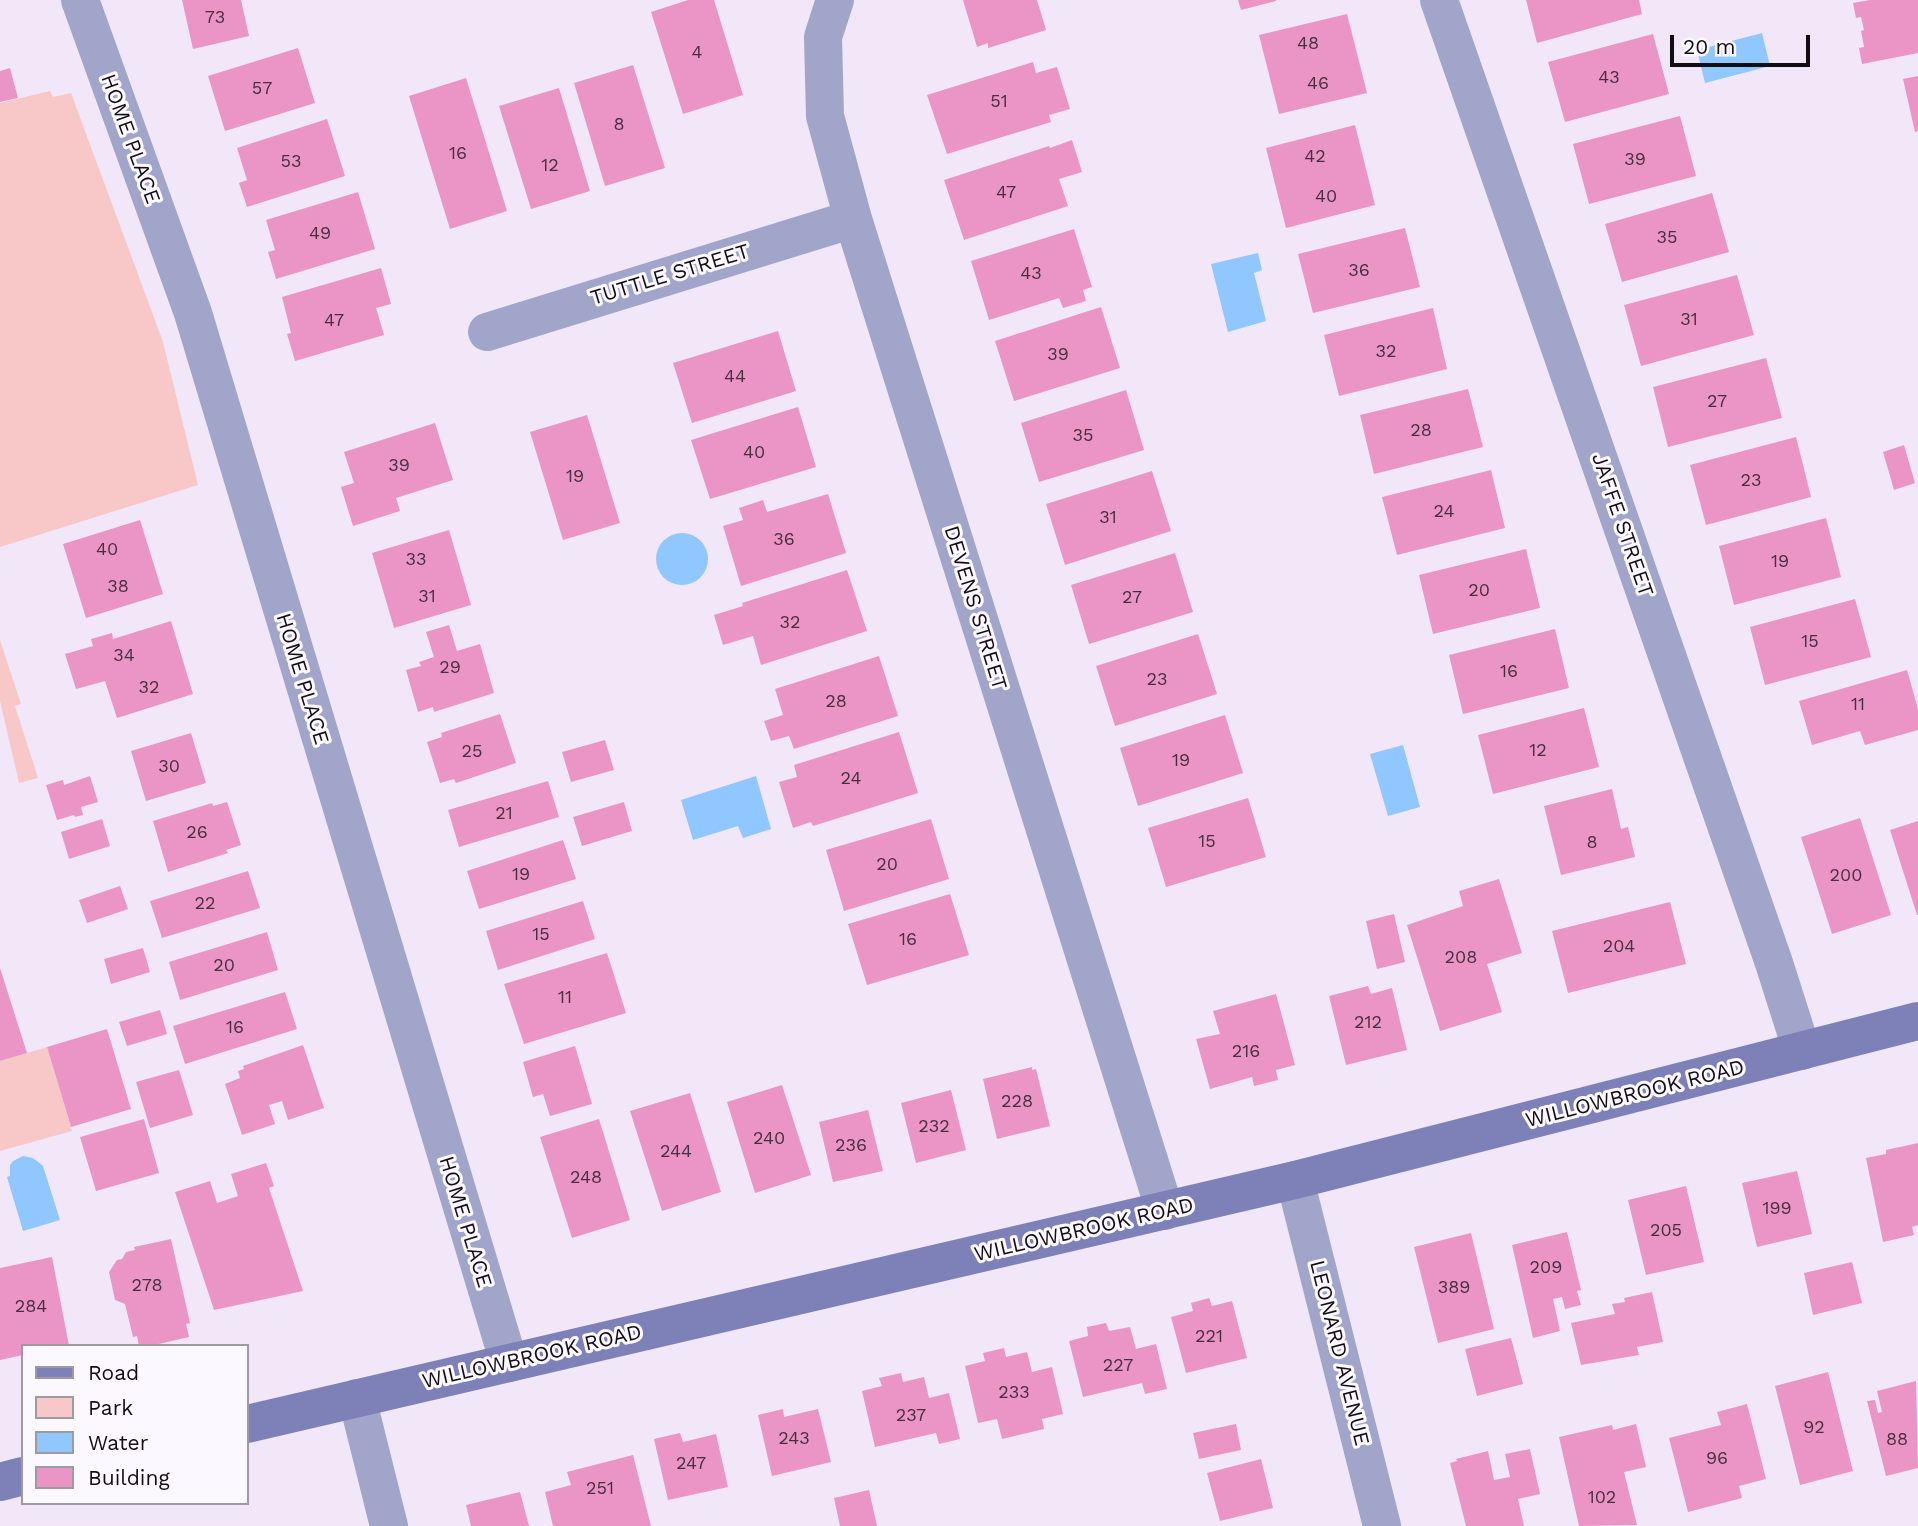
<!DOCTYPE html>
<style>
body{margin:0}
#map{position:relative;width:1918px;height:1526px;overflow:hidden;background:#f2e7f9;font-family:"Work Sans",sans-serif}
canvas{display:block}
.legend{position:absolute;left:21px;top:1344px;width:228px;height:161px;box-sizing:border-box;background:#fcf8ff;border:2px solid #9e9aa1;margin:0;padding:9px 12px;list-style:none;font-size:21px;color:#110d13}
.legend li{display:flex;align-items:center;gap:14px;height:35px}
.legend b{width:35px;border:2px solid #9e9aa1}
.scale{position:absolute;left:1670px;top:35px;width:140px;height:32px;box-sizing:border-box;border:4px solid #110d13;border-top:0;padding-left:9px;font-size:21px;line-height:24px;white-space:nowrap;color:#110d13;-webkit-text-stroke:5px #fcf8ff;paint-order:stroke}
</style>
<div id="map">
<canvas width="1918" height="1526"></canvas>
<ul class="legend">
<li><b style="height:9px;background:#7d81b8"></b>Road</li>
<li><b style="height:19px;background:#f8c7c8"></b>Park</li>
<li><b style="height:19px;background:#90c7fe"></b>Water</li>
<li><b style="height:19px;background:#eb95c6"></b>Building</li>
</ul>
<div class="scale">20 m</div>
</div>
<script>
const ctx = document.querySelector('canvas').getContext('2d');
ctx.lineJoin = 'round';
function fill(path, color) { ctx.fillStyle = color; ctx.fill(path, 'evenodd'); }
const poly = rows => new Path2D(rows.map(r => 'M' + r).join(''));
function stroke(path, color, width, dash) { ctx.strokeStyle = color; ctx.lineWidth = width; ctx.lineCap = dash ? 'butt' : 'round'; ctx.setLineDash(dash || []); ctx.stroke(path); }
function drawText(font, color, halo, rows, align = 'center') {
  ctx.font = font + ' "Work Sans",sans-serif'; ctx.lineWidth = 6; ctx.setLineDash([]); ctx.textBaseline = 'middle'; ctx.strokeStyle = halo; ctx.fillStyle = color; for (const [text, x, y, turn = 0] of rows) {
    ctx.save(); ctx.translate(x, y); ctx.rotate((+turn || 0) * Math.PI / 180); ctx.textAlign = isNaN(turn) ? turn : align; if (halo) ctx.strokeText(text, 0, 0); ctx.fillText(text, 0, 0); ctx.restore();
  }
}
fill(poly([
 [50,91,53,97,71,93,163,342,198,485,0,547,0,103],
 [0,640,21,704,15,706,38,778,19,783,0,701],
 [47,1047,72,1131,0,1151,0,1061]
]), '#f8c7c8');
fill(poly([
 [1762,33,1770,66,1705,83,1697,50],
 [1258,253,1262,270,1254,273,1266,321,1228,332,1211,264],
 '656 559a26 26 0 1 1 52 0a26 26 0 1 1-52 0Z',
 [1403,745,1420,807,1388,816,1370,754],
 [756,776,771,829,743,838,738,826,693,840,681,800],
 [23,1156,33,1158,43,1166,60,1220,23,1231,7,1177,10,1176,10,1165,13,1161]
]), '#90c7fe');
fill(poly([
 [182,0,241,0,249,36,193,49],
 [688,0,714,0,743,95,683,114,651,12],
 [963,0,1037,0,1046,30,988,48,988,43,977,47],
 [1238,0,1276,0,1276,1,1241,10],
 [1526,0,1639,0,1642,14,1537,43],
 [1870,0,1918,0,1918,53,1862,64,1859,48,1864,47,1861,31,1864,30,1861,17,1856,18,1853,3],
 [1347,14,1367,93,1279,114,1259,35],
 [1653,34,1669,94,1565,122,1548,62],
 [298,48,315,103,225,131,208,76],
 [1033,62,1036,73,1057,67,1070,109,1049,115,1051,122,947,154,927,95],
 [633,65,665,168,605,186,574,83],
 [10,68,18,98,0,102,0,71],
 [1918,76,1918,131,1915,132,1903,79],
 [466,78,507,211,450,229,409,96],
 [559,88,590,191,531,209,499,106],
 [1680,116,1696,176,1589,204,1573,144],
 [327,119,345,176,247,207,239,183,247,180,237,148],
 [1355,125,1375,205,1286,228,1266,148],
 [1072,140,1082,172,1059,179,1068,206,964,240,944,180,1049,146,1050,148],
 [358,192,375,249,276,279,268,252,275,250,266,220],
 [1712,193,1729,252,1622,282,1605,224],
 [1405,228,1420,287,1313,313,1298,254],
 [1074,229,1092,287,1083,290,1086,301,1063,308,1059,298,989,320,971,261],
 [381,268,391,304,376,308,384,335,295,361,287,334,291,333,282,297],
 [1737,275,1754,335,1641,366,1624,305],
 [1101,307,1120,368,1014,401,995,341],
 [1433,308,1447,369,1339,396,1324,335],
 [778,331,796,391,692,423,673,363],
 [1766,358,1782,418,1668,447,1653,387],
 [1468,389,1483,447,1374,474,1360,415],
 [1126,390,1144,450,1039,482,1021,423],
 [798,407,816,467,710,499,691,440],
 [587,415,620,523,563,540,530,432],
 [435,423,453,480,396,498,400,511,353,526,341,487,354,483,344,452],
 [1796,437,1811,497,1706,525,1690,465],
 [1904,445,1915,483,1894,490,1883,452],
 [1491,470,1505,528,1397,555,1382,497],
 [1152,471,1171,531,1065,565,1046,504],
 [828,494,846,553,741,586,723,526,743,520,739,508,763,500,767,512],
 [1826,518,1841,577,1734,605,1719,546],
 [140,520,163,594,86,618,63,544],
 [449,530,471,605,394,628,372,553],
 [1526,549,1540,608,1433,634,1419,575],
 [1175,553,1193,612,1089,644,1071,585],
 [847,570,867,631,761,665,753,636,723,645,714,615,743,606,742,603],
 [1855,599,1871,657,1765,685,1750,627],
 [171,621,193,694,117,718,105,681,76,689,65,654,93,646,91,639,112,633,113,639],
 [449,625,457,651,480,644,494,693,434,712,433,707,418,712,406,670,421,666,419,662,434,657,426,632],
 [1555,629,1569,688,1463,714,1449,655],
 [1198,634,1217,694,1115,726,1096,666],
 [879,656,898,716,794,749,789,736,771,741,764,721,783,715,775,689],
 [1907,670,1918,709,1918,730,1865,745,1860,731,1812,745,1799,701],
 [1584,708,1599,767,1493,794,1478,735],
 [500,714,516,763,456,783,454,779,440,783,427,742,442,737,441,733],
 [1225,715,1243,773,1138,806,1120,748],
 [899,732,918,793,813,826,811,822,793,828,779,782,797,777,794,765],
 [191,733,206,783,146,801,131,751],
 [605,740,614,770,571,782,562,752],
 [90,776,98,802,81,807,83,815,75,817,74,815,57,820,46,785,63,780,64,785],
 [548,781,559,817,459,847,448,810],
 [1612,789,1621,829,1628,827,1635,857,1561,875,1544,806],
 [1248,798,1266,857,1166,887,1148,828],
 [227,802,241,845,226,850,228,853,168,872,153,821,212,803,213,806],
 [624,802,632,831,582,846,573,817],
 [1860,818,1891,915,1832,934,1801,837],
 [102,819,110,846,69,859,61,832],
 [931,819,949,879,844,911,826,850],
 [1918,821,1918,915,1917,915,1890,830],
 [563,840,576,879,479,909,467,871],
 [248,871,260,908,162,938,150,901],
 [1499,879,1522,953,1487,964,1502,1012,1440,1031,1407,925,1463,906,1459,891],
 [120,886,128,909,87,923,79,900],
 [950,894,969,955,867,985,848,924],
 [583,901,595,939,498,970,486,931],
 [1670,902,1686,964,1568,993,1552,931],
 [1394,914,1405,962,1377,969,1366,921],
 [267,932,278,970,180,1000,169,962],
 [143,948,150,972,111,984,104,959],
 [607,953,626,1013,524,1044,504,984],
 [0,968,27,1053,0,1061],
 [1368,986,1371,994,1392,988,1407,1050,1346,1065,1329,996],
 [285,992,297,1029,185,1064,173,1026],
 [1276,994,1295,1065,1276,1070,1278,1080,1254,1086,1252,1077,1210,1089,1196,1039,1220,1034,1213,1011],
 [160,1010,167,1034,127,1046,119,1022],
 [107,1029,131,1109,71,1127,47,1047],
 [303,1045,324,1108,288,1120,282,1101,269,1105,275,1124,242,1135,225,1084,240,1078,238,1071,244,1069,243,1066],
 [575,1046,592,1104,550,1116,543,1094,533,1097,523,1062],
 [1032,1067,1032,1070,1036,1069,1050,1126,997,1139,983,1079],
 [179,1070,193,1115,150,1128,136,1082],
 [782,1085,811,1175,755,1193,727,1102],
 [951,1090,966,1150,916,1163,901,1103],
 [690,1093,721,1192,662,1211,630,1111],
 [868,1110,883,1171,833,1182,819,1122],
 [144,1119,159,1173,96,1191,80,1137],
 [599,1119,630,1220,572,1238,540,1137],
 [1918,1143,1918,1225,1912,1227,1914,1235,1883,1242,1866,1158,1886,1154,1886,1150],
 [266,1163,274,1186,269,1188,303,1291,214,1310,175,1192,210,1181,217,1203,238,1196,231,1174],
 [1797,1171,1812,1234,1757,1247,1742,1183],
 [1686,1186,1704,1262,1646,1275,1628,1200],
 [1567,1232,1581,1290,1577,1291,1581,1305,1565,1309,1562,1297,1553,1299,1560,1331,1533,1338,1512,1245],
 [1471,1233,1494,1329,1438,1343,1414,1247],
 [171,1239,190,1323,186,1324,189,1337,150,1346,139,1346,137,1336,133,1337,125,1304,115,1300,109,1272,117,1260,122,1259,126,1252,135,1250,134,1247],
 [52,1257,69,1346,23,1346,23,1355,0,1360,0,1268],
 [1852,1262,1862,1303,1813,1315,1804,1273],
 [1652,1292,1663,1342,1637,1347,1639,1355,1581,1365,1571,1323,1615,1314,1612,1304,1625,1302,1624,1298],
 [1209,1298,1212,1306,1232,1301,1247,1358,1186,1373,1171,1317,1193,1311,1191,1303],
 [1106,1323,1109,1331,1130,1327,1136,1349,1156,1344,1167,1389,1145,1394,1142,1383,1083,1397,1069,1341,1088,1336,1087,1327],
 [1511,1338,1523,1384,1477,1396,1465,1349],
 [1004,1348,1006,1357,1027,1352,1032,1372,1052,1367,1063,1414,1042,1419,1044,1429,1002,1439,997,1419,978,1423,965,1366,985,1361,983,1353],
 [1828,1372,1853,1471,1800,1485,1775,1386],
 [901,1373,903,1382,924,1377,929,1398,949,1393,960,1439,939,1444,936,1433,875,1447,862,1391,882,1386,879,1378],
 [1916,1381,1918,1468,1886,1476,1867,1401,1875,1400,1878,1413,1882,1412,1877,1391],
 [1747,1404,1766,1479,1739,1486,1742,1498,1688,1512,1669,1438,1721,1425,1717,1412],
 [783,1409,784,1417,818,1409,831,1462,772,1476,758,1415],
 [1236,1424,1241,1450,1199,1459,1193,1433],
 [1636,1424,1646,1467,1624,1472,1637,1525,1579,1526,1559,1437,1612,1425,1613,1430],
 [680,1433,683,1442,716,1434,728,1487,668,1500,654,1439],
 [1530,1449,1540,1494,1518,1499,1524,1526,1466,1526,1450,1463,1457,1461,1456,1459,1488,1451,1494,1480,1510,1477,1505,1454],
 [633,1455,651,1526,553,1526,545,1492,571,1485,567,1472],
 [1261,1459,1273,1508,1220,1521,1207,1473],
 [869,1490,877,1526,840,1526,834,1498],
 [520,1492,529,1526,471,1526,466,1505]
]), '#eb95c6');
stroke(poly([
 [80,0,193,313,509,1363],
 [835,0,823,37,825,116,853,219,1165,1211],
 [1439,0,1774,963,1802,1051],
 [487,332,853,219],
 [1295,1180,1382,1526],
 [357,1398,389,1526]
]), '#a1a5ca', 38);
stroke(poly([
 [247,1424,1295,1180,1918,1021],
 [0,1482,23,1476]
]), '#7d81b8', 38);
drawText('18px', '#482f40', null, [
 ["73",215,18],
 ["48",1308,44],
 ["4",697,53],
 ["43",1609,78],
 ["46",1318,84],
 ["57",262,89],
 ["51",999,102],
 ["8",619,125],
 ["16",458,154],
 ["42",1315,157],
 ["39",1635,160],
 ["53",291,162],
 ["12",550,166],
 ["47",1006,193],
 ["40",1326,197],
 ["49",320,234],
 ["35",1667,238],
 ["36",1359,271],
 ["43",1031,274],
 ["31",1689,320],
 ["47",334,321],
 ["32",1386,352],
 ["39",1058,355],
 ["44",735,377],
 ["27",1717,402],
 ["28",1421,431],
 ["35",1083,436],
 ["40",754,453],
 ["39",399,466],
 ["19",575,477],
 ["23",1751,481],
 ["24",1444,512],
 ["31",1108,518],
 ["36",784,540],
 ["40",107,550],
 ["33",416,560],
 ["19",1780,562],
 ["38",118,587],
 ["20",1479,591],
 ["31",427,597],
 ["27",1132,598],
 ["32",790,623],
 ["15",1810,642],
 ["34",124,656],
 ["29",450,668],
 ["16",1509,672],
 ["23",1157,680],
 ["32",149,688],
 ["28",836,702],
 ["11",1858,705],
 ["12",1538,751],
 ["25",472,752],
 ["19",1181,761],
 ["30",169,767],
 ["24",851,779],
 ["21",504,814],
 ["26",197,833],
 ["15",1207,842],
 ["8",1592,843],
 ["20",887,865],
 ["19",521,875],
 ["200",1846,876],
 ["22",205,904],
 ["15",541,935],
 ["16",908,940],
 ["204",1619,947],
 ["208",1461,958],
 ["20",224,966],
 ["11",565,998],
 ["212",1368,1023],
 ["16",235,1028],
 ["216",1246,1052],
 ["228",1017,1102],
 ["232",934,1127],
 ["240",769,1139],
 ["236",851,1146],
 ["244",676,1152],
 ["248",586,1178],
 ["199",1777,1209],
 ["205",1666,1231],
 ["209",1546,1268],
 ["278",147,1286],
 ["389",1454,1288],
 ["284",31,1307],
 ["221",1209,1337],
 ["227",1118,1366],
 ["233",1014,1393],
 ["237",911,1416],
 ["92",1814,1428],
 ["243",794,1439],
 ["88",1897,1440],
 ["96",1717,1459],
 ["247",691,1464],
 ["251",600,1489],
 ["102",1602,1498]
]);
drawText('21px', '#110d13', '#fcf8ff', [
 ["HOME PLACE",130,139,70],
 ["TUTTLE STREET",670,275,-17],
 ["JAFFE STREET",1622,525,71],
 ["DEVENS STREET",975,608,73],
 ["HOME PLACE",302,679,73],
 ["WILLOWBROOK ROAD",1635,1094,-14],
 ["HOME PLACE",465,1222,73],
 ["WILLOWBROOK ROAD",1084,1230,-13],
 ["LEONARD AVENUE",1339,1353,76],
 ["WILLOWBROOK ROAD",532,1357,-13]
]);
</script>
